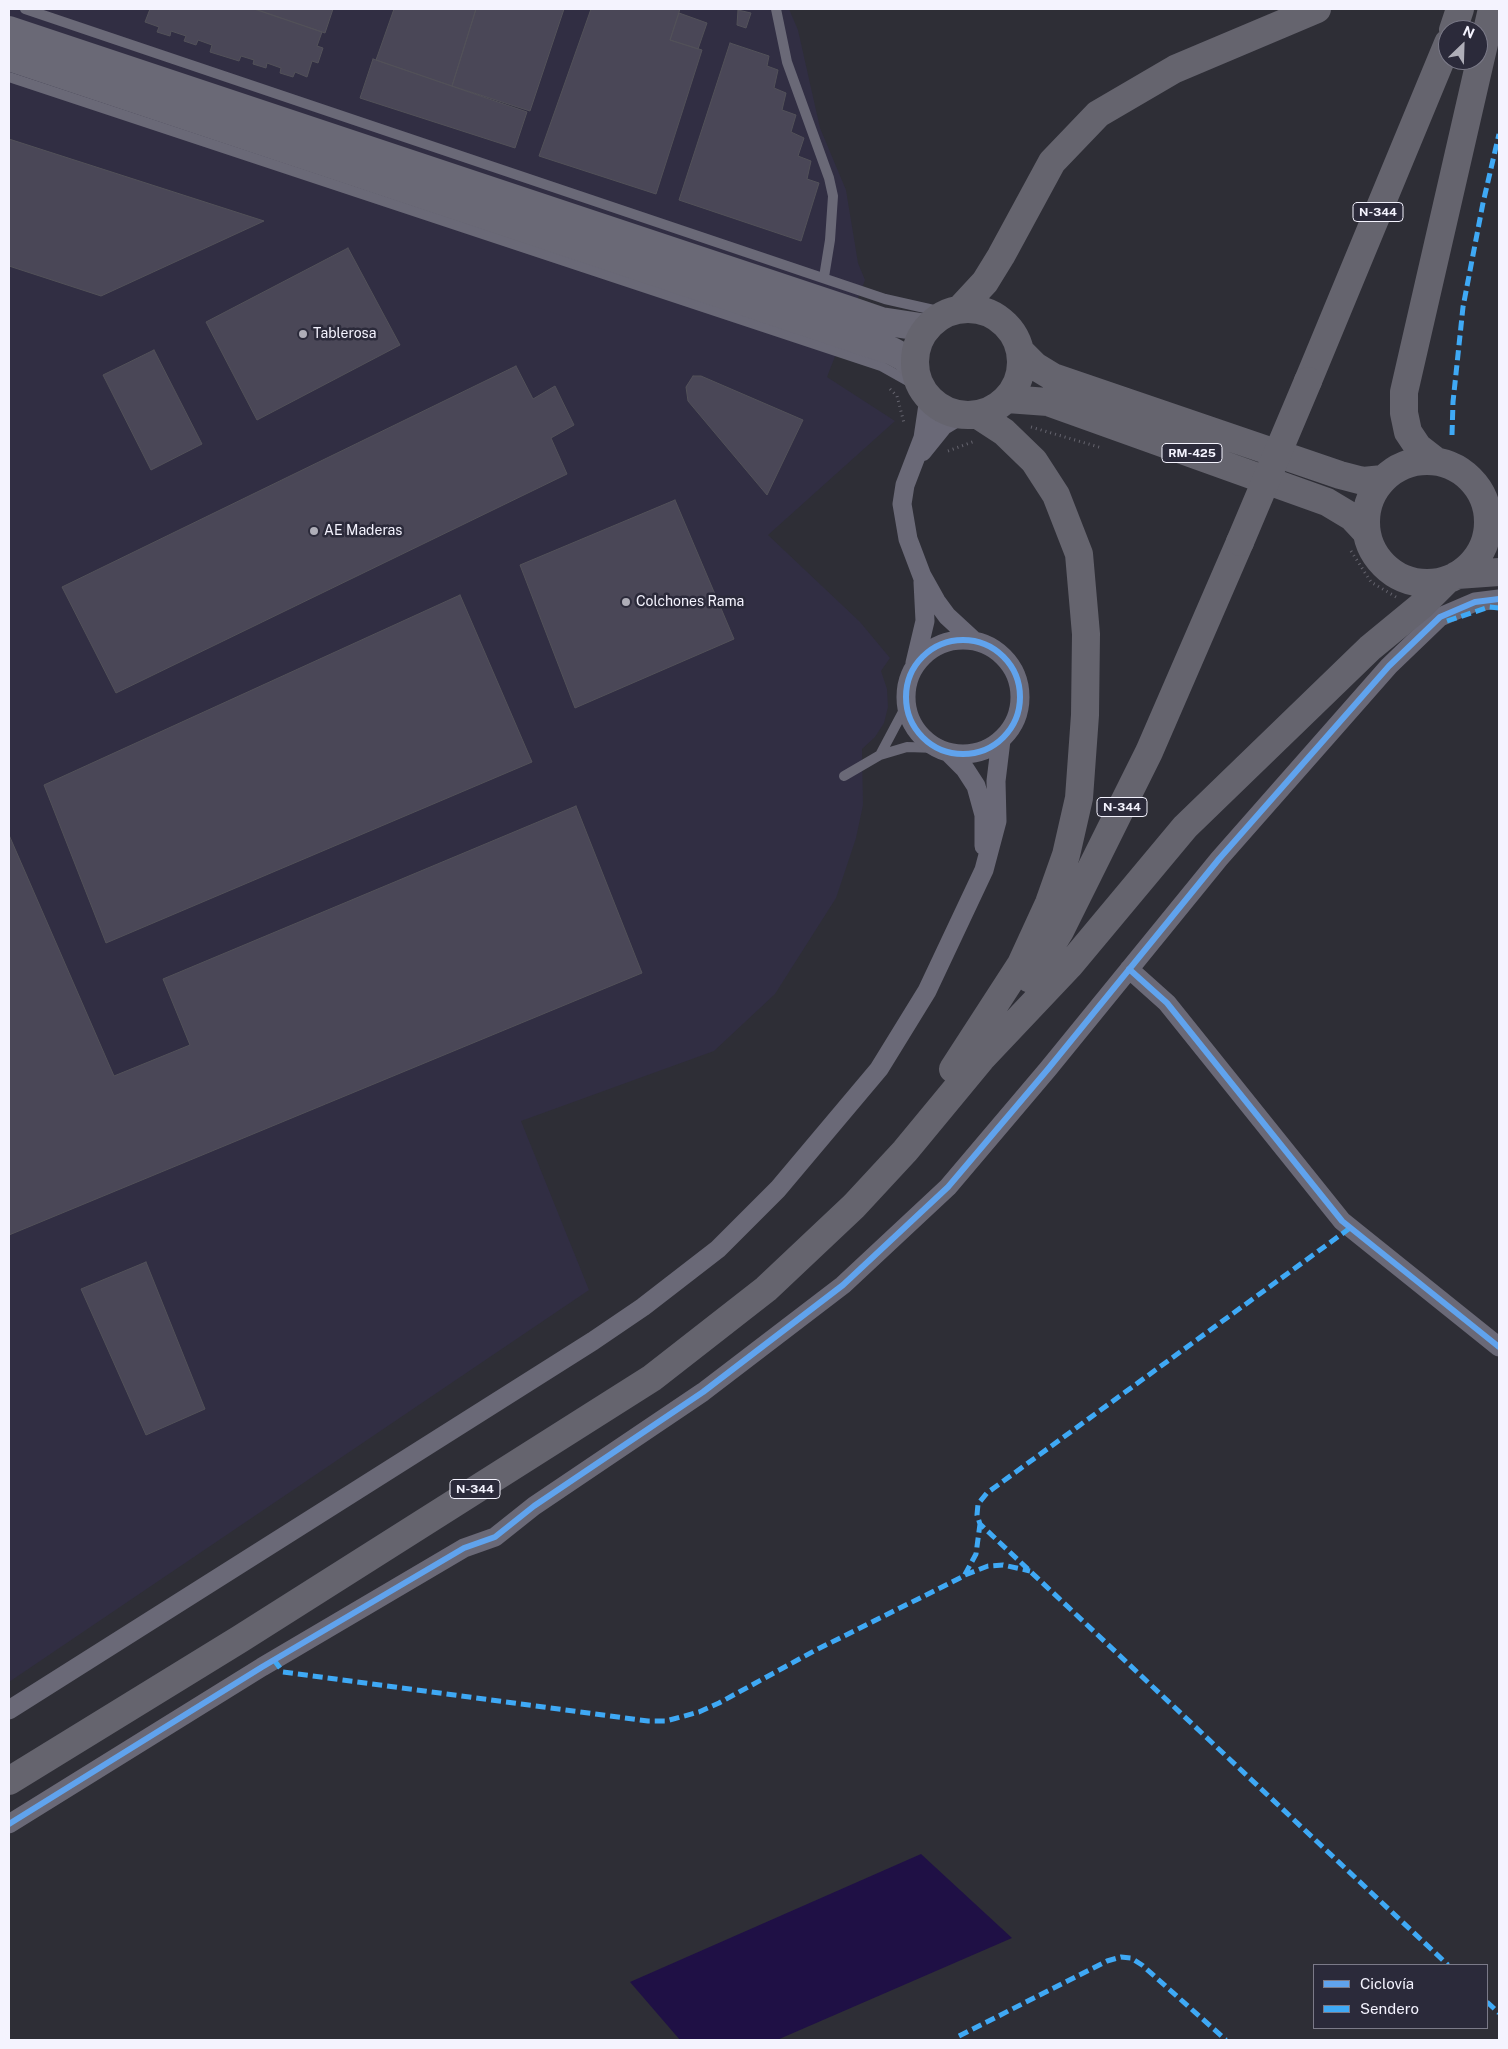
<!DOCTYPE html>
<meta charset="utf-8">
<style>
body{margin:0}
#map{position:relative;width:1508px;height:2049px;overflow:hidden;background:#2e2e36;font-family:"Public Sans",sans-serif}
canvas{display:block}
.frame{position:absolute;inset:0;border:10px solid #f4f3fe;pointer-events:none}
.legend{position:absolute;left:1313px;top:1964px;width:175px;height:65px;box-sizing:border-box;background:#2b2a3a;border:1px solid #7b7a88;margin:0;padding:6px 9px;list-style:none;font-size:15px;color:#f4f3fe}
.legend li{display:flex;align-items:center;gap:10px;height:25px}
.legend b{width:25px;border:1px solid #7b7a88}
.north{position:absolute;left:1438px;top:20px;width:50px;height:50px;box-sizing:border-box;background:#2b2a3a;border:1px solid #7b7a88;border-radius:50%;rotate:24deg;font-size:14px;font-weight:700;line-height:20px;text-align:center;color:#f4f3fe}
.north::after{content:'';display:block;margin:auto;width:18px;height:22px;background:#afaeb8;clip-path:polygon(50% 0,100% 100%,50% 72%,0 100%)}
</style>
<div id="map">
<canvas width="1508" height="2049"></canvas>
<div class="frame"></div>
<ul class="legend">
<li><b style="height:6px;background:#60a3ed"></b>Ciclovía</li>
<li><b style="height:6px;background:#3fa9f5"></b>Sendero</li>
</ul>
<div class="north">N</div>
</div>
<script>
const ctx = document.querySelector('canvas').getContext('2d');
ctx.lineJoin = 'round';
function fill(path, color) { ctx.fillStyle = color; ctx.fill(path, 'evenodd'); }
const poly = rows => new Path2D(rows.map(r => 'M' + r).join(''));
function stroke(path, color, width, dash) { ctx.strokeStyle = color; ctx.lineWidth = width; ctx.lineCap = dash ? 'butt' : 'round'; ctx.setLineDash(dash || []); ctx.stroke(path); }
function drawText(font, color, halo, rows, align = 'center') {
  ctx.font = font + ' "Public Sans",sans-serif'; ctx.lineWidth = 5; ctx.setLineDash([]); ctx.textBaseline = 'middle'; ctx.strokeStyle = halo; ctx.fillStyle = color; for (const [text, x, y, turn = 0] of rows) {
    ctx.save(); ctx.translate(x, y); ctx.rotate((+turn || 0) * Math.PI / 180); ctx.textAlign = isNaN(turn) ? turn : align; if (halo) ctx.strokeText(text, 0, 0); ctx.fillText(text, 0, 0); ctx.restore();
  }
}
fill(poly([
 [9,9,789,9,798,30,820,128,846,190,858,263,865,280,827,377,895,421,768,535,860,622,890,658,881,671,887,689,888,707,884,723,875,737,862,749,863,805,856,838,836,898,775,994,714,1051,521,1121,589,1290,9,1682]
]), '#312e43');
fill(poly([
 [921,1854,1012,1938,777,2040,680,2040,630,1982]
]), '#1f1045');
const building = poly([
 [150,9,254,9,322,32,317,46,323,48,318,63,312,61,307,77,295,72,293,77,280,73,281,68,267,63,266,68,253,64,254,60,241,56,239,61,210,52,212,45,198,40,196,45,184,41,186,36,171,31,170,36,157,32,159,27,145,22,150,9],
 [255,9,333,9,325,33,255,9],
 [394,9,476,9,452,86,376,60,394,9],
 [476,9,564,9,530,111,452,86,476,9],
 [591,9,680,9,670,40,702,50,656,194,539,156,591,9],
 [738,10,751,13,746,28,737,25,738,10],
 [679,13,707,23,698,49,670,40,679,13],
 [730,43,769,56,767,66,778,70,774,88,786,93,782,110,796,115,791,132,804,138,798,156,811,161,807,179,819,183,801,241,679,200,730,43],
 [373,59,527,112,515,148,360,98,373,59],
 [9,139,264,221,101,296,9,266,9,139],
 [348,248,400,345,257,420,206,322,348,248],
 [154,350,202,444,151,470,103,375,154,350],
 [516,366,533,399,555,386,574,425,551,438,567,474,116,693,62,587,516,366],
 [693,376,701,376,803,420,767,495,688,401,686,387,693,376],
 [675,500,734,639,575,708,520,565,675,500],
 [460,595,532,762,106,943,44,785,460,595],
 [576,806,642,973,9,1235,9,835,114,1076,190,1045,163,979,576,806],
 [146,1262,205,1409,146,1435,81,1289,146,1262]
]);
fill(building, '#4a4757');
stroke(building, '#525159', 1);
stroke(poly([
 [890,389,897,396,904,423],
 [1031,427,1102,448],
 [948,451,975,441],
 [1351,551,1371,582,1396,597]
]), '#65646e', 3, [1, 4]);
stroke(poly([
 [25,9,885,299,947,313],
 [776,9,787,62,829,178,833,196,830,240,824,277],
 [9,77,881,366,922,389],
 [880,755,906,706],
 [844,776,880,755,907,747,937,748]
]), '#6a6977', 10);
stroke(poly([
 [929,398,923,438,905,485,902,504,908,539,922,576,936,601,947,616,973,640],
 [922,452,943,426,961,415],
 '906 697a57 57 0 1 1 114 0a57 57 0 1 1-114 0Z',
 [915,663,925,621,923,582],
 [949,753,965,769,976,786,984,815,984,846],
 [1129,969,1167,1003,1342,1221,1499,1347],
 [9,1710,593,1341,643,1307,718,1249,778,1189,879,1069,927,991,984,870,997,821,996,781,1001,740],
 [9,1824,262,1667,464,1548,495,1537,534,1506,703,1392,843,1285,948,1187,1048,1069,1219,859,1389,666,1440,617,1475,602,1499,599]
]), '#6a6977', 19);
stroke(poly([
 [9,30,852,311,881,321,927,328],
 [9,57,892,351,905,358,915,368]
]), '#6a6976', 28);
stroke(poly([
 [1453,30,1460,9],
 '915 362a53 53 0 1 1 106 0a53 53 0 1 1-106 0Z',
 [960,309,985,282,1001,256,1052,162,1098,114,1175,69,1317,9],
 [1022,353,1035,366,1053,377,1340,475,1363,481,1383,479],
 [1308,381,1448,43],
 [1007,399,1048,402,1327,502,1352,517,1366,532],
 [1436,461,1418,447,1408,432,1404,413,1404,392,1492,9],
 '1366 522a61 61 0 1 1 122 0a61 61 0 1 1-122 0Z',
 [1457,575,1499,572],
 [1030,979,1060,931,1149,752,1240,542],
 [953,1069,1021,964,1049,903,1066,855,1079,798,1085,715,1086,634,1079,554,1056,495,1034,461,1004,432,978,415],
 [9,1781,240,1639,652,1378,766,1289,854,1206,905,1151,981,1059,1069,966,1185,827,1370,648,1421,606,1447,580]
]), '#65646e', 28);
stroke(poly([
 [1240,542,1308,381]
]), '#65646e', 28);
stroke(poly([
 [1452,435,1453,402,1463,307,1483,203,1499,134],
 [1447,621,1489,607,1499,608],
 [1350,1228,987,1493,978,1504,977,1515,980,1524,1448,1965],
 [965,1575,988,1566,1003,1565,1030,1571],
 [274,1660,283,1672,648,1721,666,1721,699,1712,719,1703,814,1651,964,1576,976,1554,980,1524],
 [1487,2002,1499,2013],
 [959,2036,1107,1961,1121,1957,1131,1958,1142,1965,1226,2040]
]), '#3fa9f5', 5, [10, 5]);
stroke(poly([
 '906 697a57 57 0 1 1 114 0a57 57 0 1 1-114 0Z',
 [1129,969,1167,1003,1342,1221,1499,1347],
 [9,1824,262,1667,464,1548,495,1537,534,1506,703,1392,843,1285,948,1187,1048,1069,1219,859,1389,666,1440,617,1475,602,1499,599]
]), '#60a3ed', 6);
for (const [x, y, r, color] of [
 [303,334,5,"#afaeb8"],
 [314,531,5,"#afaeb8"],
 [626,602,5,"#afaeb8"]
]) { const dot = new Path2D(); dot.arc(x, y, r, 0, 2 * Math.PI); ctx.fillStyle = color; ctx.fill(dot); stroke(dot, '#2b2a3a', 2); }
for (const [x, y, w] of [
 [1378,212,50],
 [1192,453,60],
 [1122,807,50],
 [475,1489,50]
]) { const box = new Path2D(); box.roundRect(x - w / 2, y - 9.5, w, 19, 4); ctx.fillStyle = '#2b2a3a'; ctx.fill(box); stroke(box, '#f4f3fe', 1); }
drawText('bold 12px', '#f4f3fe', null, [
 ["N-344",1378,212],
 ["RM-425",1192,453],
 ["N-344",1122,807],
 ["N-344",475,1489]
]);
drawText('14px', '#f4f3fe', '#2b2a3a', [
 ["Tablerosa",313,334],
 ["AE Maderas",324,531],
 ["Colchones Rama",636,602]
], 'left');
</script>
